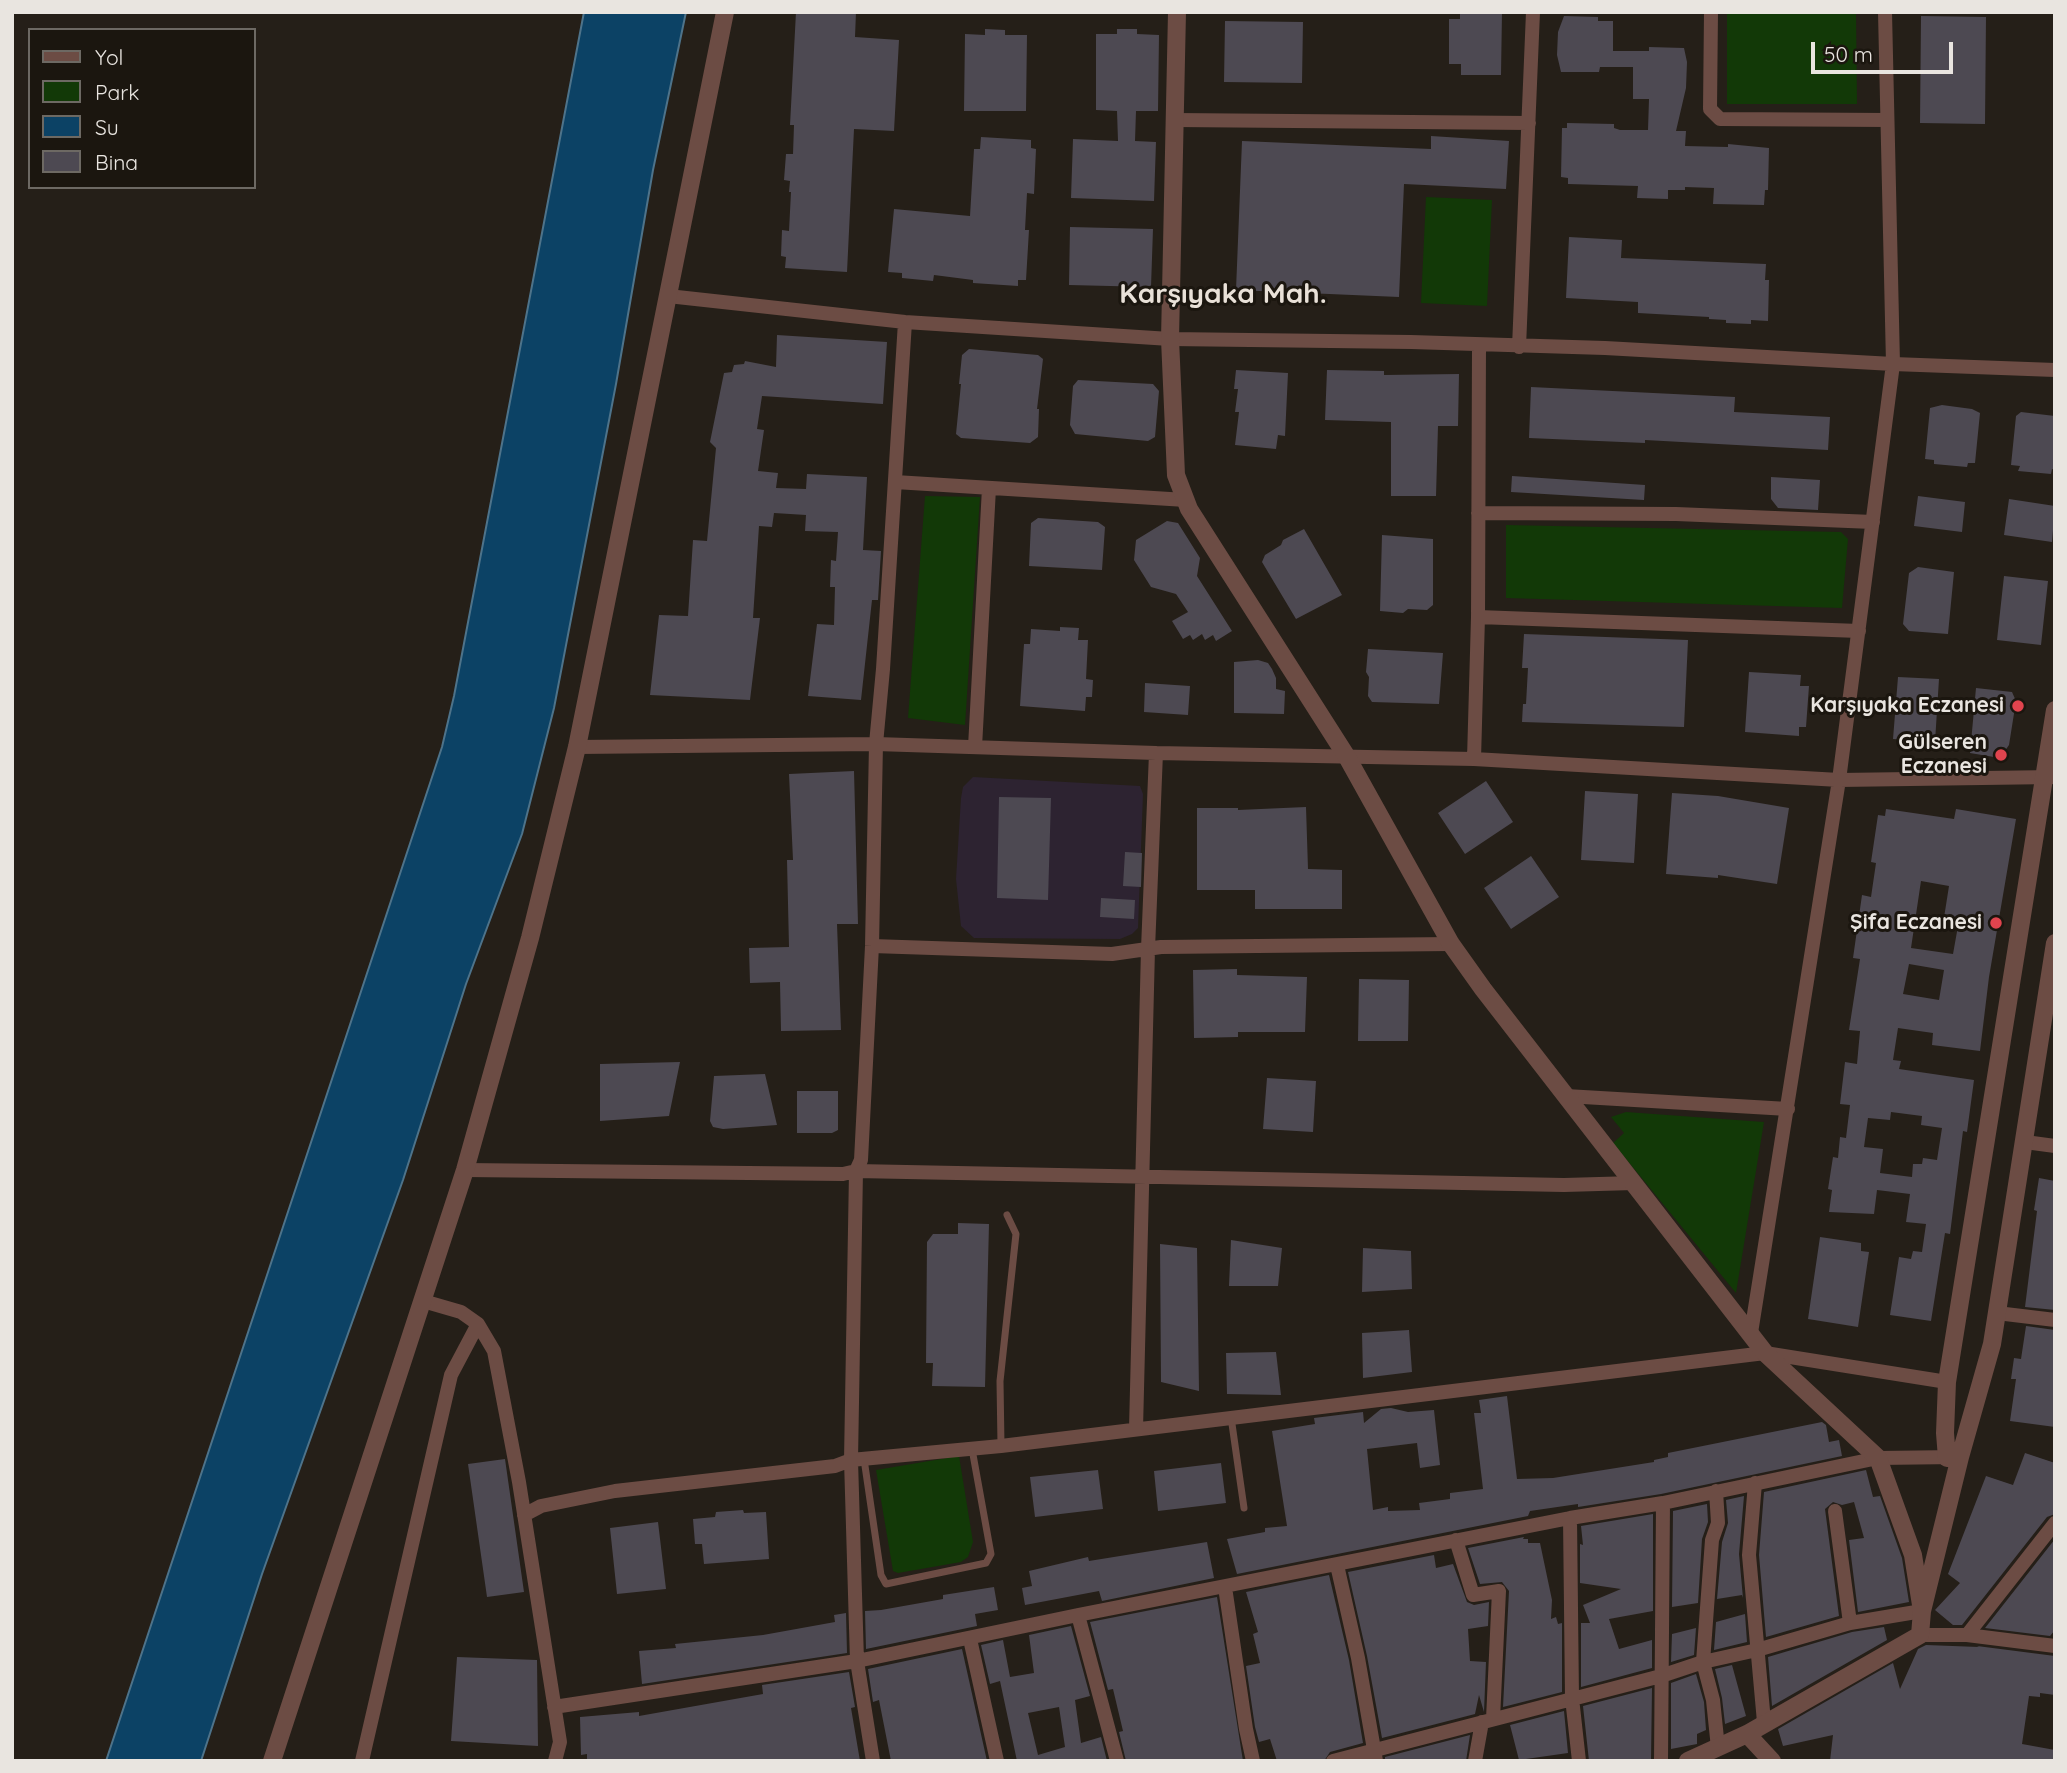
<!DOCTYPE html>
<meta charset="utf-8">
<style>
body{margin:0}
#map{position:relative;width:2067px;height:1773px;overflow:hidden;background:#251f18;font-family:Quicksand,sans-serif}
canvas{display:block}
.frame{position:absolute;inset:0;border:14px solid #e9e5e0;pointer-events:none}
.legend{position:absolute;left:28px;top:28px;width:228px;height:161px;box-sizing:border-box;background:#1b160f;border:2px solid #6d6963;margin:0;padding:9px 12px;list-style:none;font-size:21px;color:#e9e5e0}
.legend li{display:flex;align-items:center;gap:14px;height:35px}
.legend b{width:35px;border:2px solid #6d6963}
.scale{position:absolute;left:1811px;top:42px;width:142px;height:32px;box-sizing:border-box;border:4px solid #e9e5e0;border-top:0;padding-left:9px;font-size:21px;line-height:24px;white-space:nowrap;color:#e9e5e0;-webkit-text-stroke:5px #1b160f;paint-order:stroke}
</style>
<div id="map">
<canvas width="2067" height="1773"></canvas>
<div class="frame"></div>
<ul class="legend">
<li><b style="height:9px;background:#6c4c44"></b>Yol</li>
<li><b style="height:19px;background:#123907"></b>Park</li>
<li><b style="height:19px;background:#0c4265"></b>Su</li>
<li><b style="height:19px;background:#4d4952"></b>Bina</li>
</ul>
<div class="scale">50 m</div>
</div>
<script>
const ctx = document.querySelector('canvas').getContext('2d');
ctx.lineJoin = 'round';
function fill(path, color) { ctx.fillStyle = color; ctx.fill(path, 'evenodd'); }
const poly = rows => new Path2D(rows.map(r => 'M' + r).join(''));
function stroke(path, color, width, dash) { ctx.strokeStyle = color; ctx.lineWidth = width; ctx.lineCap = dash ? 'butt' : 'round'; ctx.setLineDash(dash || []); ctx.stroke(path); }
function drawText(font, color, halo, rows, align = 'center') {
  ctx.font = font + ' Quicksand,sans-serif'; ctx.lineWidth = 6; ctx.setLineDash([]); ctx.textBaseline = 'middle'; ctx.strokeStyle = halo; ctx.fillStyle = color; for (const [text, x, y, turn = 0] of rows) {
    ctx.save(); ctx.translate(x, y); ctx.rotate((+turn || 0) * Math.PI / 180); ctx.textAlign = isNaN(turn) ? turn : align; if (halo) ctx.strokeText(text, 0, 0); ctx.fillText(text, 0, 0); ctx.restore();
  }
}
fill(poly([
 [973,777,1140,786,1143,794,1138,928,1132,934,1120,939,974,938,961,926,956,879,961,798,963,787]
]), '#2d2331');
fill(poly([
 [1727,12,1856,12,1857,104,1727,104],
 [1426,197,1492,200,1487,306,1421,303],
 [925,496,980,497,965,725,908,718],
 [1506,525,1841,532,1848,539,1842,608,1506,598],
 [1626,1112,1764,1122,1736,1293,1613,1143,1624,1133,1611,1117],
 [959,1456,973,1542,968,1557,961,1562,898,1573,893,1571,876,1470]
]), '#123907');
const water = poly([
 [584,12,686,12,653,170,616,384,554,708,522,834,466,984,403,1180,262,1574,201,1761,106,1761,442,747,454,696,584,12]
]);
fill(water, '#0c4265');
stroke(water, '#4e738a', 2);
fill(poly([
 [796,12,856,12,855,37,899,40,894,131,854,129,847,272,785,268,786,257,781,256,782,230,789,231,791,192,789,192,790,181,784,180,786,154,793,154,794,125,790,125],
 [1460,12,1502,12,1501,75,1461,75,1461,64,1449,64,1449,19,1460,19],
 [1564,16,1598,17,1598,21,1613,21,1613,51,1649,51,1649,47,1684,48,1687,62,1686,88,1676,131,1686,131,1685,146,1728,147,1728,144,1769,148,1768,190,1765,190,1764,205,1713,204,1714,188,1685,187,1685,190,1668,190,1668,199,1637,198,1638,186,1568,184,1568,178,1561,177,1562,128,1567,128,1567,123,1614,124,1614,128,1620,130,1648,130,1649,99,1633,99,1633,67,1600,67,1599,72,1561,72,1557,55,1558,32],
 [1921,16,1986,17,1985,124,1920,123],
 [1225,21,1303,22,1302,83,1224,82],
 [985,29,1005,30,1005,35,1027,35,1026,111,964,111,965,34,985,35],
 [1117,29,1137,29,1137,34,1159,35,1158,111,1136,111,1135,141,1156,142,1154,201,1071,198,1073,139,1118,141,1117,111,1096,110,1096,34,1117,34],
 [1431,136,1509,141,1506,189,1404,184,1399,297,1236,290,1242,141,1431,149],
 [981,137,1031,140,1031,148,1036,149,1034,194,1027,193,1025,230,1029,230,1026,280,1018,280,1018,286,973,283,973,280,934,275,933,281,902,278,902,273,888,272,894,209,970,216,974,149,980,149],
 [1070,227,1153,229,1151,287,1069,285],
 [1569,237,1622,240,1621,258,1766,264,1765,280,1769,280,1768,321,1751,320,1751,324,1726,323,1726,320,1709,319,1709,317,1638,313,1638,302,1566,298],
 [777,335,887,342,883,404,762,396,757,429,764,430,758,471,778,473,776,488,806,489,807,474,867,477,863,550,881,551,878,600,872,600,861,700,808,696,817,624,834,625,835,587,830,587,831,560,836,561,838,532,805,531,806,515,774,513,772,527,759,526,753,618,760,618,750,700,650,695,659,615,688,616,693,540,707,541,716,448,710,442,724,373,732,372,734,365,744,364,745,361,776,367],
 [969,349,1038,355,1043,359,1037,409,1039,409,1038,437,1030,443,961,438,956,434,961,384,959,384,962,355],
 [1236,370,1288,373,1285,436,1278,435,1276,449,1235,445,1239,412,1235,412,1238,389,1234,389],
 [1327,370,1384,371,1384,375,1459,374,1458,426,1438,426,1436,496,1391,496,1391,422,1325,420],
 [1078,380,1153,384,1159,391,1155,437,1148,441,1075,434,1070,425,1073,386],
 [1531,387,1735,397,1734,412,1830,417,1828,450,1645,440,1645,443,1529,438],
 [1942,405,1972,409,1980,413,1975,463,1968,463,1967,467,1934,464,1934,460,1925,459,1930,408],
 [2021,412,2055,416,2055,470,2052,469,2051,474,2018,471,2020,466,2011,465,2016,416],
 [1512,476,1645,485,1644,500,1511,492],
 [1771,477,1820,480,1818,510,1778,508,1771,499],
 [1918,496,1965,502,1962,532,1914,526],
 [2009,499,2055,506,2052,542,2004,535],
 [1038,518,1098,522,1105,527,1102,570,1029,566,1031,523],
 [1167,521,1178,523,1200,558,1197,576,1232,631,1216,641,1213,635,1205,640,1202,634,1193,640,1190,635,1183,639,1172,621,1188,612,1176,594,1151,587,1134,560,1136,540],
 [1304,529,1342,595,1296,619,1262,562,1265,555,1281,545,1283,540],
 [1382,535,1433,539,1433,605,1427,610,1408,609,1403,613,1380,611],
 [1918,567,1954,572,1948,634,1909,631,1903,624,1909,573],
 [2004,576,2048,581,2041,645,1997,640],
 [1060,627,1079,628,1078,640,1088,640,1086,679,1093,680,1092,697,1086,697,1085,711,1020,706,1024,644,1030,644,1031,629,1060,631],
 [1524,634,1688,640,1684,727,1522,722,1523,704,1526,704,1528,668,1522,668],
 [1368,649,1443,653,1439,704,1372,702,1368,696,1369,677,1366,672],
 [1258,660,1268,663,1272,669,1276,678,1276,689,1285,691,1284,714,1234,713,1234,662],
 [1749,672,1801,675,1800,686,1809,686,1806,727,1799,727,1799,736,1745,732],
 [1898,677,1939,679,1935,742,1893,739],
 [1145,683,1190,686,1188,715,1144,712],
 [1976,688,2012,692,2016,701,2009,745,2000,758,1970,753],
 [854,771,858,924,837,924,841,1030,781,1031,780,982,750,983,749,948,789,947,787,860,793,860,789,774],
 [1486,781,1513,822,1465,854,1438,813],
 [1585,791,1638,794,1634,863,1581,860],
 [1672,793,1718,796,1789,808,1777,884,1718,875,1718,878,1666,874],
 [999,797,1051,798,1048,900,997,898],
 [1306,807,1308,869,1342,870,1342,909,1255,909,1255,890,1197,890,1197,808,1238,808,1238,810],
 [1886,809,1954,819,1956,809,2016,819,1989,977,1980,1051,1932,1045,1933,1033,1898,1028,1893,1060,1901,1061,1899,1069,1974,1080,1967,1132,1963,1131,1950,1234,1945,1233,1931,1321,1890,1315,1899,1257,1911,1259,1913,1251,1922,1252,1926,1224,1906,1222,1910,1194,1877,1190,1874,1214,1829,1212,1832,1190,1828,1189,1833,1157,1838,1158,1840,1137,1846,1138,1850,1105,1840,1104,1845,1062,1857,1064,1860,1031,1849,1030,1860,959,1853,958,1862,895,1871,897,1876,863,1871,862,1878,815,1885,816],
 [1921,881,1949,886,1943,924,1958,926,1953,954,1911,948],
 [1909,964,1944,970,1939,1000,1903,994],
 [1891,1112,1922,1116,1921,1125,1942,1128,1937,1160,1923,1158,1922,1164,1913,1164,1912,1177,1880,1173,1883,1149,1864,1147,1868,1118,1890,1120],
 [1125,852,1142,853,1141,887,1123,886],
 [1531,856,1559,897,1511,929,1484,888],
 [1101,898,1135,900,1134,919,1100,917],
 [1237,969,1237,975,1307,977,1305,1032,1238,1032,1238,1037,1194,1038,1193,970],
 [1359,979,1409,980,1408,1041,1358,1041],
 [680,1062,669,1116,600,1121,600,1064],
 [765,1074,777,1125,723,1129,713,1127,710,1121,714,1076],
 [1267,1078,1316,1081,1313,1132,1263,1129],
 [797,1091,838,1091,838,1130,832,1133,797,1133],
 [2039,1178,2055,1181,2055,1310,2025,1307,2037,1211,2034,1210],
 [958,1223,989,1224,985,1387,932,1386,933,1363,926,1363,927,1242,933,1234,958,1234],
 [1820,1237,1861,1243,1861,1251,1869,1252,1858,1327,1808,1319],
 [1231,1240,1282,1248,1278,1286,1229,1286],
 [1160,1244,1197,1248,1199,1391,1161,1382],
 [1363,1248,1411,1251,1412,1289,1362,1292],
 [2026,1326,2055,1330,2055,1427,2010,1421,2016,1379,2011,1379,2014,1358,2021,1359],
 [1409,1330,1412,1372,1363,1378,1362,1333],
 [1276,1352,1281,1395,1227,1394,1226,1353],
 [1507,1396,1517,1479,1553,1478,1654,1462,1654,1460,1668,1457,1668,1453,1822,1422,1826,1425,1829,1442,1839,1440,1842,1456,1661,1494,1578,1507,1578,1504,1530,1511,1528,1516,1237,1574,1227,1539,1265,1532,1265,1528,1287,1526,1272,1431,1315,1424,1314,1418,1363,1412,1364,1423,1381,1409,1391,1408,1408,1412,1434,1410,1440,1465,1420,1468,1417,1443,1367,1449,1373,1510,1388,1507,1388,1511,1420,1510,1419,1503,1450,1499,1450,1493,1483,1489,1474,1413,1481,1413,1479,1400],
 [2025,1453,2055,1463,2055,1514,2047,1517,1962,1625,1953,1625,1935,1610,1960,1583,1948,1574,1986,1476,2013,1485],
 [505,1459,524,1592,487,1597,468,1464],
 [1221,1463,1226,1503,1158,1511,1154,1471],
 [1098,1470,1103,1509,1035,1517,1030,1477],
 [1866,1470,1873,1497,1880,1496,1902,1558,1909,1602,1858,1612,1849,1540,1864,1538,1854,1502,1842,1505,1833,1502,1825,1509,1839,1616,1766,1637,1759,1555,1764,1492],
 [1744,1496,1739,1554,1743,1598,1742,1595,1717,1599,1722,1542,1728,1523,1726,1500],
 [1707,1504,1708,1522,1702,1539,1698,1603,1672,1607,1673,1511],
 [743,1510,744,1513,766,1512,769,1559,704,1564,702,1544,695,1544,693,1519,715,1517,716,1512],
 [1653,1514,1653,1611,1609,1619,1619,1649,1652,1640,1652,1668,1581,1687,1581,1623,1590,1623,1583,1605,1621,1589,1580,1583,1580,1544,1583,1545,1581,1526],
 [658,1522,666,1589,617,1594,610,1528],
 [1524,1537,1523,1539,1528,1539,1528,1543,1540,1543,1552,1600,1551,1619,1556,1617,1558,1624,1562,1623,1562,1692,1503,1707,1509,1591,1502,1582,1480,1584,1468,1548],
 [2055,1539,2055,1630,2050,1636,1985,1628],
 [1207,1542,1214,1578,1102,1601,1099,1591,1025,1605,1022,1588,1032,1586,1029,1571,1088,1557,1089,1561],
 [1434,1555,1436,1568,1453,1564,1467,1602,1474,1605,1489,1602,1488,1626,1468,1629,1470,1661,1486,1662,1484,1712,1479,1695,1475,1714,1382,1738,1367,1656,1348,1572],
 [1329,1575,1349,1660,1363,1743,1330,1752,1324,1761,1277,1761,1270,1739,1259,1742,1255,1727,1246,1666,1260,1663,1253,1634,1258,1632,1246,1592],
 [994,1587,998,1610,975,1614,977,1626,866,1649,865,1611,881,1610,943,1599,943,1595],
 [1217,1597,1243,1761,1126,1761,1119,1732,1123,1731,1113,1689,1108,1690,1090,1622],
 [846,1613,847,1653,642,1684,639,1651,676,1648,675,1644,763,1635,835,1622,834,1615],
 [1745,1614,1747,1642,1714,1650,1716,1622],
 [1071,1626,1090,1696,1075,1700,1081,1743,1101,1737,1107,1761,1017,1761,1000,1681,990,1684,981,1645,1003,1640,1010,1677,1034,1673,1029,1635],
 [1059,1707,1065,1747,1038,1755,1028,1713],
 [1884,1627,1887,1640,1772,1706,1768,1657,1852,1632],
 [1696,1628,1694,1655,1671,1662,1672,1634],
 [1926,1645,1979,1647,1977,1646,2055,1656,2055,1695,2040,1693,2040,1697,2029,1696,2022,1744,2055,1750,2055,1761,1830,1761,1833,1735,1783,1746,1778,1729,1893,1663,1900,1689,1918,1649],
 [962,1649,987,1761,891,1761,879,1700,873,1702,868,1669],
 [457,1657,537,1660,538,1746,451,1741],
 [1732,1665,1746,1716,1725,1724,1722,1698,1715,1669],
 [849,1672,855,1707,851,1708,860,1761,587,1761,587,1754,581,1755,580,1717,639,1712,639,1716,763,1694,762,1685],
 [1696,1674,1704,1702,1706,1730,1697,1734,1697,1744,1671,1749,1671,1683],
 [1652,1688,1651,1761,1589,1761,1583,1706],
 [1564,1711,1568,1753,1519,1760,1510,1725],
 [1470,1735,1466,1761,1385,1761,1385,1757]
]), '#4d4952');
stroke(poly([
 [1231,1417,1244,1508],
 [1001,1445,1000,1381,1016,1234,1007,1215],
 [864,1459,881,1575,886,1584,986,1563,991,1554,972,1449]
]), '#6c4c44', 7);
stroke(poly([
 [1711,12,1710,109,1720,119,1887,120],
 [1175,120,1529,123],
 [668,296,905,322,1170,339,1411,342,1605,348,1893,364,2055,370],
 [1519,347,1533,12],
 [895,482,1186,500],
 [1478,513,1676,514,1873,522],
 [1478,617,1859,631],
 [577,747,876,744,1156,753,1474,759,1839,780,2055,777],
 [975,747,989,488],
 [1474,759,1478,617,1479,345],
 [872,946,1112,954,1161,947,1451,944],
 [1566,1096,1788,1109],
 [2025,1142,2055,1146],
 [465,1170,843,1174,856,1171,861,1160,872,946,876,744,883,669,905,322],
 [423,1301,461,1312,478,1324,494,1351,519,1482,560,1742,555,1761],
 [1997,1313,2055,1320],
 [1751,1333,1839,780,1893,364,1885,12],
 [1136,1429,1148,949,1156,753],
 [1755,1483,1749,1555,1764,1722],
 [1716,1491,1718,1523,1712,1540,1703,1662,1713,1700,1718,1748],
 [1835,1511,1850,1623],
 [524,1515,541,1506,615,1491,835,1466,851,1460,1001,1446,1765,1353,1947,1382],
 [1570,1518,1572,1698,1579,1761],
 [1456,1540,1473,1595,1499,1591,1493,1719],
 [1337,1565,1358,1658,1376,1761],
 [1225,1587,1246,1729,1253,1761],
 [1078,1615,1117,1761],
 [1920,1635,1967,1635,2055,1646],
 [1967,1635,2055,1523],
 [970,1639,997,1761],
 [554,1707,857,1661,1078,1615,1570,1518,1663,1503,1878,1458,1957,1457],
 [362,1761,451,1375,478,1324],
 [873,1761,857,1661,851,1460,856,1171,1564,1185,1634,1183],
 [1333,1761,1661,1676,1703,1662,1757,1650,1850,1623,1922,1611],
 [1475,1761,1482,1722],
 [1661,1761,1663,1503]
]), '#6c4c44', 14);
stroke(poly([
 [1177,12,1170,339,1176,475,1189,509,1347,757,1451,944,1483,989,1765,1353,1878,1458,1913,1555,1922,1611],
 [1947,1458,1945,1433,1947,1382,2055,710],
 [1747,1734,1772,1761],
 [272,1761,465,1170,530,938,577,747,725,12],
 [1688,1761,1747,1734,1920,1635,1922,1611,1960,1457,1992,1344,2055,943]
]), '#6c4c44', 18);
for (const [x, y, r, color] of [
 [2018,706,7,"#e0444e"],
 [2001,755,7,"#e0444e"],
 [1996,923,7,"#e0444e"]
]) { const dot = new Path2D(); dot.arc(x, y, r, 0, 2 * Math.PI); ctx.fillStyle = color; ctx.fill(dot); stroke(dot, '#1b160f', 2.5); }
drawText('bold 21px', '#e9e5e0', '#1b160f', [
 ["Karşıyaka Eczanesi",2004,706],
 ["Gülseren",1987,743],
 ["Eczanesi",1987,767],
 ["Şifa Eczanesi",1982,923]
], 'right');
drawText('bold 28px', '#e9e1d8', '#1b160f', [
 ["Karşıyaka Mah.",1223,295]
]);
</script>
